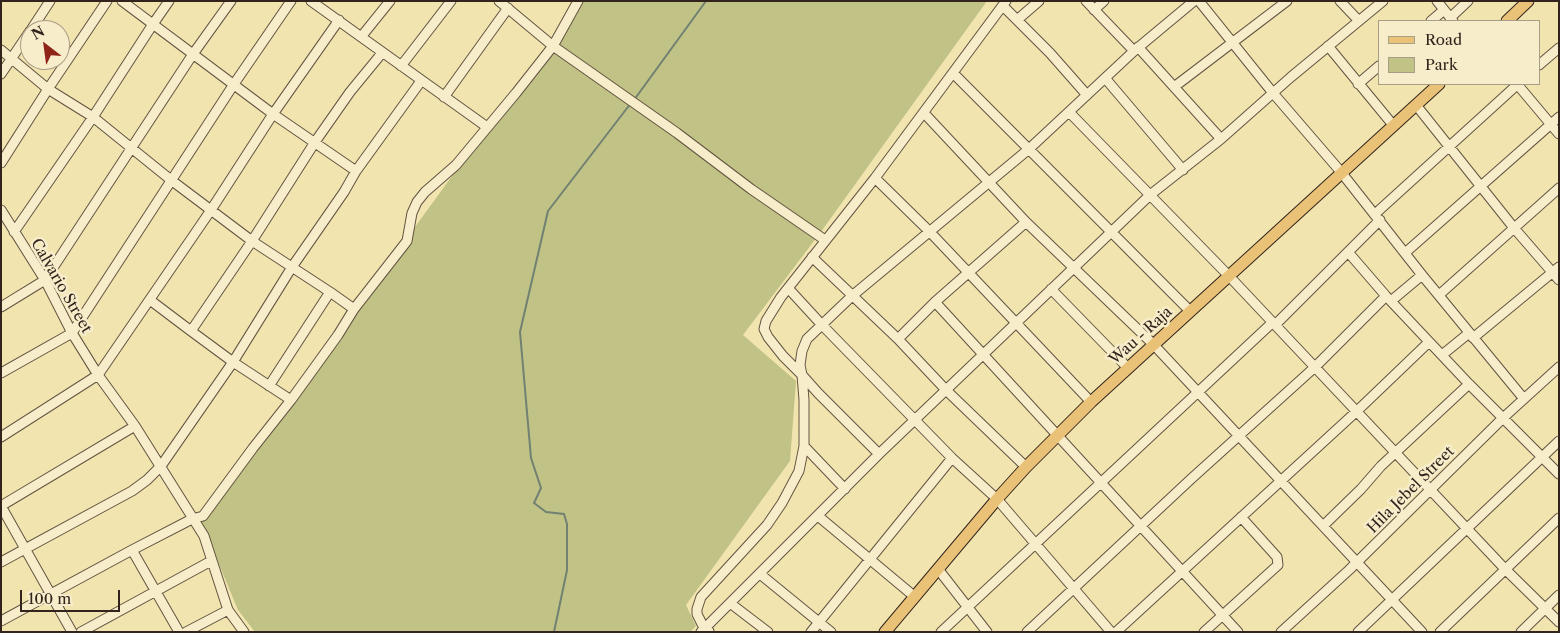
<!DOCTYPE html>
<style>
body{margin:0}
#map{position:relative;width:1560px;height:633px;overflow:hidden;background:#f2e4af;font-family:"Libre Caslon Text",serif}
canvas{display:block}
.frame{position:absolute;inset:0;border:2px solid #32241c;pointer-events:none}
.legend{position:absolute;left:1378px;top:20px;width:162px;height:65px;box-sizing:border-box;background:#f7edcb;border:1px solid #a89d85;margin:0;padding:6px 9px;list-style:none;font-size:15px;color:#32241c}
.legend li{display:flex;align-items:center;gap:10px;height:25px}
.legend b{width:25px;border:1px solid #a89d85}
.north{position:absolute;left:20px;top:20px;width:50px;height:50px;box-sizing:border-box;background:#f7edcb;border:1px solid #a89d85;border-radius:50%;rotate:330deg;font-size:14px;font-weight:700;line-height:20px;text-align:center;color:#32241c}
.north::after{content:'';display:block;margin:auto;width:18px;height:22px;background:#8f2418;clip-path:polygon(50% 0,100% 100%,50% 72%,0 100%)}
.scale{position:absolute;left:20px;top:590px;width:100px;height:22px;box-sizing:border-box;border:2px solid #32241c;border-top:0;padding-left:6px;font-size:15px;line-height:18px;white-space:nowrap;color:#32241c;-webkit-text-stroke:4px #f7edcb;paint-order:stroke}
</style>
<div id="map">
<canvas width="1560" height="633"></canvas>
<div class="frame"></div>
<ul class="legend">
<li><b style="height:6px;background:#e9c278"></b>Road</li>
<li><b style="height:14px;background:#c1c286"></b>Park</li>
</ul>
<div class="north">N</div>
<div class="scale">100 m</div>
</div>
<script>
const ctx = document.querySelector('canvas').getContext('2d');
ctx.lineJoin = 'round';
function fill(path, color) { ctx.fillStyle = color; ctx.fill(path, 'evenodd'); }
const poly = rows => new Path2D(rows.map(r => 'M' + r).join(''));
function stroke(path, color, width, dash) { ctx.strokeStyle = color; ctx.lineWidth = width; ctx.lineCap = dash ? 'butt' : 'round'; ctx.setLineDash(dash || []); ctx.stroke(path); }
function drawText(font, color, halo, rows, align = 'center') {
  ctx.font = font + ' "Libre Caslon Text",serif'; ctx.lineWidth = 5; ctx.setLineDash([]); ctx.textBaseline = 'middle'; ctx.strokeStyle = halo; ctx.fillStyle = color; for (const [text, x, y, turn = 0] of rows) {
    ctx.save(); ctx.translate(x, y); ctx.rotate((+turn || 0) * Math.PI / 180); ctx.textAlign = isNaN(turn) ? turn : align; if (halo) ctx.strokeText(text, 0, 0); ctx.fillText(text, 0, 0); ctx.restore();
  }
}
fill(poly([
 [583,1,987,1,823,229,743,335,796,381,790,461,686,605,696,626,690,632,255,632,238,610,201,521,455,172]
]), '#c1c286');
stroke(poly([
 [634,100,706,1],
 [554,632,567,570,567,524,564,514,546,512,534,503,541,488,531,458,520,332,548,211,631,103]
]), '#718172', 2);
const minor = poly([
 [311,1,487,127],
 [499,1,553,46,677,133,751,189,825,240],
 [1086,1,1134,51],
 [1199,1,1273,93,1341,172,1422,275,1524,399],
 [1340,1,1359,21],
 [1437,1,1453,21],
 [1003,6,1050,53,1087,95],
 [1094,10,1104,1],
 [1450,18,1468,1],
 [1017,20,1039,1],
 [1431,21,1444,10],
 [31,30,50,1],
 [361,37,390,1],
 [1328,46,1393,125],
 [1138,47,1221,139],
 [1,50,48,89,93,117,171,180,252,241,330,292,354,309],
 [1539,65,1559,48],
 [401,66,451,1],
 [953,73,1190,311],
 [1,74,30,31],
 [1105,78,1183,170],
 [1358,84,1379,66],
 [1517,84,1559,134],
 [1174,87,1287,1],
 [444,97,508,8],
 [1416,105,1514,228,1559,280],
 [1069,112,1229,276,1505,569,1559,622],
 [924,113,1026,222,1153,344,1422,632],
 [1,163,48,89,107,1],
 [356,171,421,81],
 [875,178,929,231,1091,402],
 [1,210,45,280,72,333,98,375,135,426,204,536,228,610,244,632],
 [1375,214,1518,84],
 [14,232,93,117,153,24,169,1],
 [1348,252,1386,296,1469,384,1559,474],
 [1405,253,1559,117],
 [812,257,898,339,946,390,1026,467],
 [788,288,822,325,952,458,997,499,1111,632],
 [1051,289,1128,368],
 [1439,295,1559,188],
 [150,300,191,331],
 [1391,301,1422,275],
 [935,302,1238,632],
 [1,307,45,280,193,54,231,1],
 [1275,325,1380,220],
 [1473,338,1559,267],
 [898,339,935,302,1026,222],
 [1442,355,1469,333],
 [1,373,72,333,234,84,291,1],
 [269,386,330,292],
 [291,400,233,362,191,331,252,241,315,142,350,92,382,53],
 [1,437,98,375,211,210,273,114,339,20],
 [804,446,845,489],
 [879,454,818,393,802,375,800,365,802,351,807,339,852,296,1029,149,1134,51,1194,1],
 [1,506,135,426],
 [1,506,72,632],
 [818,516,915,597],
 [1323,526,1361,489,1381,466,1469,384],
 [132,550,179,632],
 [1,562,132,491,147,480,161,466,233,362,292,267,344,192,356,171,273,114,122,1],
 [938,569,987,632],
 [760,574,831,632],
 [730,603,768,632],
 [1,621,132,550,192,519,203,516,253,448,291,400,338,335,354,309,407,241,412,213,417,202,425,192,456,165,516,93,553,46,578,1],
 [709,631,704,628,697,614,697,609,701,597,767,525,782,503,799,471,804,446,804,400,802,375,783,356,768,337,764,329,766,321,781,297,875,178,1006,1],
 [81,632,211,561],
 [186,632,228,610],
 [701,632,879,454,1150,195,1221,139,1291,77,1383,1],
 [811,632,952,458],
 [941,632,1273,322],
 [1027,632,1191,479,1315,367,1386,296],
 [1116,632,1357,411,1429,342],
 [1204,632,1278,565,1277,557,1241,517],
 [1281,632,1349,570,1503,418,1559,367],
 [1358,632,1559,441],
 [1440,632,1559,518],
 [1521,632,1559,595]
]);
const major = poly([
 [1507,21,1528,1],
 [885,632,997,499,1026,467,1091,402,1439,84]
]);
stroke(minor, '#625441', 11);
stroke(major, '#32241c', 13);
stroke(minor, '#f7edcb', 9);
stroke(major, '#e9c278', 11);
drawText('15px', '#32241c', '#f7edcb', [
 ["Calvario Street",61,286,60],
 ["Wau - Raja",1141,336,-42],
 ["Hila Jebel Street",1411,490,-45]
]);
</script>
